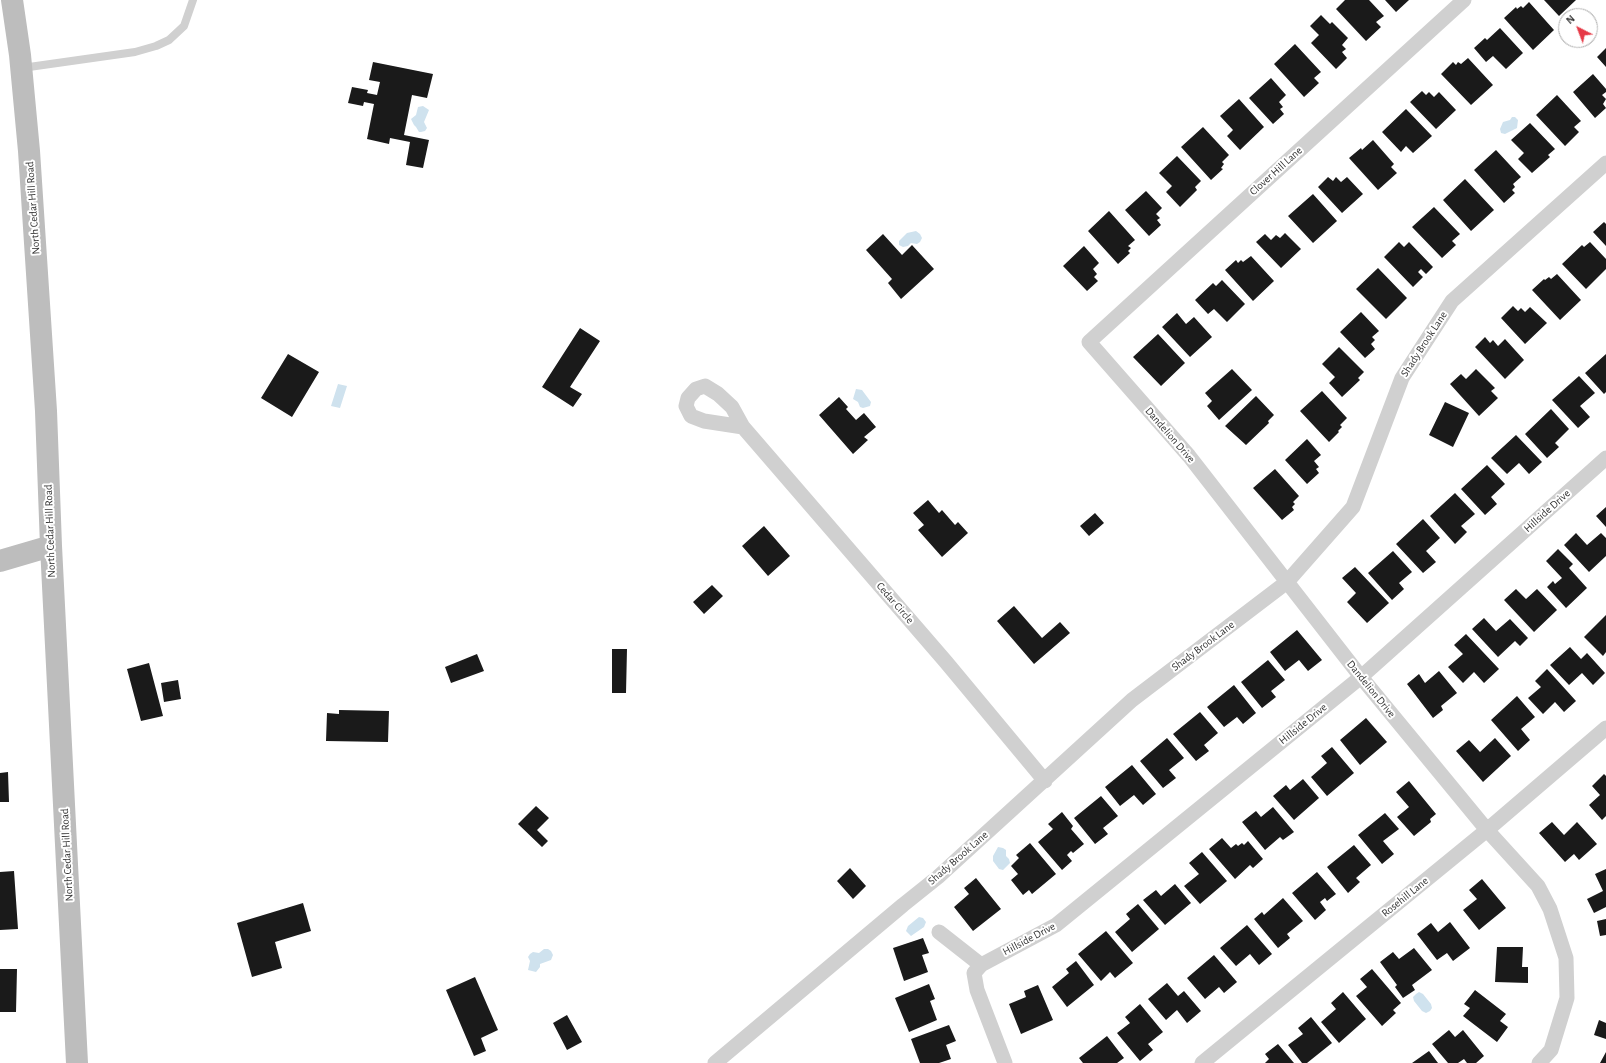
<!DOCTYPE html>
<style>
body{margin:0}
#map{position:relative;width:1606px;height:1063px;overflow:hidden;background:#fff;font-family:"Alegreya Sans",sans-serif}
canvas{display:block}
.north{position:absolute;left:1558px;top:8px;width:40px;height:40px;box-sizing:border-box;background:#fff;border:1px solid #adadad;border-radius:50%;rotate:318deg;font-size:11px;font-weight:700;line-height:16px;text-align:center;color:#333}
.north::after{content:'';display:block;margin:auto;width:14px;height:18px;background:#e63946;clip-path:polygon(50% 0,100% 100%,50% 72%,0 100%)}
</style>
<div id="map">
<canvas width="1606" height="1063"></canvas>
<div class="north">N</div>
</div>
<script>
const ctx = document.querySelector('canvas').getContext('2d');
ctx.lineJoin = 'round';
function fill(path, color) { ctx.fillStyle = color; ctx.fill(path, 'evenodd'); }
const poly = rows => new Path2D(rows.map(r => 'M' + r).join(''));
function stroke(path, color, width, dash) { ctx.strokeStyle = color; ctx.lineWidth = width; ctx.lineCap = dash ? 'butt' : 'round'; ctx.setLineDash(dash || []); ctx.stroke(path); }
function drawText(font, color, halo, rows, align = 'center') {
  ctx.font = font + ' "Alegreya Sans",sans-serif'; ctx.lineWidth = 4; ctx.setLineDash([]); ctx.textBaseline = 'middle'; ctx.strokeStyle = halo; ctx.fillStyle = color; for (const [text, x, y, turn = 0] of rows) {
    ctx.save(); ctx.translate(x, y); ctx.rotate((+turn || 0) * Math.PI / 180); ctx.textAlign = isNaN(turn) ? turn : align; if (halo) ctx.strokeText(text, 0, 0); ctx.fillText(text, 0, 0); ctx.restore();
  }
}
fill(poly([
 [423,106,429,110,424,122,427,128,425,131,421,132,419,132,416,127,414,125,411,119,416,115,418,107],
 [1512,117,1515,117,1518,120,1517,128,1505,134,1501,133,1500,129,1503,122,1510,120],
 [916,231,920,234,922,238,920,242,917,244,911,243,908,246,903,247,899,245,899,241,907,233],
 [338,384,347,386,340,408,331,406],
 [856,389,862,390,871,402,870,406,863,408,860,407,858,402,853,399],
 [998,847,1003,848,1006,850,1006,856,1009,859,1010,863,1003,870,999,869,993,861,993,856],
 [919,917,923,918,926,922,924,927,911,936,906,931,908,926],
 [544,949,548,949,551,951,553,955,551,960,540,964,540,967,536,972,528,970,530,961,528,957,530,954,533,952,539,953],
 [1419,992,1423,994,1431,1004,1432,1008,1430,1011,1426,1013,1422,1011,1414,1001,1413,997,1416,994]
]), '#cfe2ee');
fill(poly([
 [1345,0,1369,0,1384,16,1376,22,1381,27,1366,41,1336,9],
 [1385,0,1409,0,1396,12],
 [1544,0,1576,0,1559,16],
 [1529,2,1554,30,1533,50,1504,18,1516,7,1517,9,1521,6,1523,8],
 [1321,15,1330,24,1332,22,1348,38,1342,45,1346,49,1342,52,1347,58,1336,69,1311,43,1319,35,1310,26],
 [1500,28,1523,53,1506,69,1493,56,1486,62,1474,48,1485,38,1487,40],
 [1295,44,1321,72,1314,78,1319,83,1304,97,1274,64],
 [1606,48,1606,67,1597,57],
 [1468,58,1493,85,1471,105,1441,74,1453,62,1456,65,1458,62,1461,64],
 [373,62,433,74,427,98,412,95,404,135,429,140,423,168,406,165,410,142,390,138,389,144,367,139,374,104,364,102,363,106,348,103,352,87,368,90,367,93,377,95,380,82,369,80],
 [1593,74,1606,89,1606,92,1602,95,1606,99,1603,104,1606,108,1595,118,1573,92],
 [1271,78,1286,95,1279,102,1283,107,1280,109,1284,114,1273,124,1249,98],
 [1422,91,1426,95,1429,92,1434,97,1439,92,1456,110,1436,129,1410,102],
 [1557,95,1581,121,1574,127,1579,132,1565,146,1536,115],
 [1239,99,1264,127,1240,150,1227,136,1233,130,1220,116],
 [1406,109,1432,136,1413,153,1406,146,1401,152,1382,132],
 [1530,123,1555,149,1548,155,1550,157,1532,173,1518,159,1524,153,1511,140],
 [1203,127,1229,155,1222,162,1224,164,1221,168,1223,169,1211,180,1181,147],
 [1373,140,1394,164,1391,167,1397,173,1378,190,1349,158,1361,148,1362,150],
 [1496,150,1521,177,1513,184,1515,187,1512,190,1515,193,1504,203,1474,170],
 [1177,156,1201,181,1195,187,1197,190,1180,207,1166,192,1172,186,1159,173],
 [1328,177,1333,181,1336,177,1341,182,1347,177,1363,194,1342,213,1318,187],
 [1465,179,1494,210,1471,231,1443,200],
 [1146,191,1162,208,1156,214,1160,218,1157,220,1161,225,1149,236,1125,210],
 [1313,194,1337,221,1313,243,1288,216],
 [1434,207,1460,234,1452,241,1456,245,1442,258,1412,227],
 [1109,211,1135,240,1128,246,1131,248,1128,251,1130,253,1118,264,1088,231],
 [1604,222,1606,224,1606,246,1593,232],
 [1285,233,1301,249,1281,268,1256,242,1265,234,1271,240,1276,235,1280,238],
 [883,234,902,255,912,245,934,269,901,299,888,283,892,279,866,250],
 [1399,242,1404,247,1409,242,1433,267,1426,274,1421,269,1418,272,1423,277,1413,287,1384,257],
 [1590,242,1606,259,1606,269,1586,289,1562,264,1582,245,1584,247],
 [1084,246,1099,263,1093,269,1097,274,1094,277,1098,281,1087,291,1063,266],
 [1251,256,1274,281,1253,301,1225,270,1236,260,1238,263,1241,260,1243,262],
 [1378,268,1407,298,1386,319,1356,289],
 [1557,274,1581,300,1560,320,1532,290,1544,279,1545,280,1549,277,1551,279],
 [1222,280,1245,304,1227,322,1214,309,1208,314,1195,300,1213,283,1216,286],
 [1513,306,1518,311,1521,308,1525,312,1530,307,1547,323,1525,344,1501,318],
 [1361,312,1379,331,1372,337,1375,340,1371,344,1375,349,1365,358,1340,332],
 [1177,313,1186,324,1194,317,1212,337,1190,357,1162,327],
 [580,328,600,341,570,387,582,394,573,407,542,387],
 [1158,334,1185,363,1161,386,1133,357],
 [1485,337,1490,343,1493,340,1498,346,1505,339,1524,360,1505,379,1475,347],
 [1339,347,1364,372,1358,378,1360,380,1342,397,1329,383,1335,377,1322,364],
 [288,354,319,372,292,417,261,398],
 [1606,354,1606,392,1604,394,1585,373],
 [1232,369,1252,390,1219,420,1207,406,1212,401,1205,393],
 [1476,369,1495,388,1491,391,1498,398,1479,416,1450,384,1461,374,1466,379],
 [1579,376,1595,393,1580,406,1590,417,1578,428,1552,400],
 [1322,391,1347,418,1340,425,1342,427,1338,431,1339,432,1329,442,1300,411],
 [1256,396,1274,415,1268,421,1269,423,1246,445,1225,426],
 [839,397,848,407,846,409,856,420,864,413,876,427,864,437,868,440,853,454,819,415],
 [1445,402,1469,413,1453,447,1429,435],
 [1551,409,1569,429,1555,443,1559,447,1547,458,1525,434],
 [1516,435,1542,462,1529,474,1519,463,1507,474,1491,458],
 [1307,439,1321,455,1314,461,1319,467,1316,469,1319,473,1307,484,1285,460],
 [1487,465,1505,484,1491,497,1497,504,1485,515,1461,489],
 [1275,469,1299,496,1293,502,1295,504,1292,507,1294,510,1282,520,1253,488],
 [1455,493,1475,514,1461,526,1467,532,1455,544,1430,516],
 [928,500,939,513,942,510,955,525,958,522,968,533,942,557,918,530,924,525,913,513],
 [1606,507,1606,527,1596,516],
 [1095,513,1104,523,1089,536,1080,526],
 [1423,519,1440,538,1426,551,1436,562,1423,573,1396,544],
 [764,526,790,556,768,576,742,546],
 [1576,533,1587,545,1601,533,1606,538,1606,556,1589,572,1564,545],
 [1558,549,1573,564,1569,568,1587,588,1566,608,1547,587,1553,581,1555,584,1562,578,1546,561],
 [1393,551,1412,572,1399,583,1404,589,1392,600,1368,573],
 [1355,567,1389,603,1367,623,1347,602,1356,593,1342,578],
 [712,585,723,596,704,614,693,602],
 [1516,589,1526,599,1537,589,1557,610,1534,632,1504,600],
 [1014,606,1042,638,1060,622,1070,633,1034,664,997,621],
 [1606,615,1606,652,1603,656,1584,637],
 [1484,618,1496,631,1510,619,1528,638,1520,646,1515,641,1498,657,1472,629],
 [1297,630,1322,660,1308,671,1299,660,1285,671,1270,652],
 [1466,634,1499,669,1484,683,1474,672,1463,683,1448,667,1463,654,1454,645],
 [1570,647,1581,659,1587,653,1605,673,1593,685,1582,673,1569,685,1550,665],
 [612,649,627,649,626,693,612,693],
 [477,654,484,671,451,683,445,667],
 [1268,660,1285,680,1271,691,1276,697,1262,708,1241,682],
 [149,663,163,716,141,721,127,669],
 [1547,669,1576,701,1564,712,1555,702,1543,714,1528,698,1541,687,1535,681],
 [1439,671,1457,693,1441,706,1443,710,1433,718,1407,684,1419,674,1425,683],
 [178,680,181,699,164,702,161,683],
 [1234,685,1256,713,1243,724,1237,717,1224,727,1207,707],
 [1517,696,1535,717,1521,729,1530,740,1518,751,1491,720],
 [339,710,389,711,388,742,326,741,327,713,339,714],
 [1200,712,1218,733,1204,745,1209,751,1196,761,1173,734],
 [1366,718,1387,742,1360,765,1340,740],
 [1167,738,1184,758,1169,770,1176,778,1163,788,1140,761],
 [1495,738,1511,756,1483,782,1456,751,1469,740,1480,752],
 [1332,747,1354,773,1327,796,1311,777,1327,763,1321,756],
 [1132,765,1156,794,1143,805,1134,795,1120,806,1105,787],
 [8,772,9,802,0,802,0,773],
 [1604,774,1606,776,1606,816,1602,820,1589,805,1600,795,1592,786],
 [1303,779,1319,798,1294,820,1273,796,1286,785,1290,790],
 [1409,781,1436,814,1430,819,1431,822,1414,836,1397,817,1409,807,1396,792],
 [1101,796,1118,816,1103,828,1108,834,1095,844,1074,818],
 [536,806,549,818,537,830,548,841,542,847,518,824],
 [1273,807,1294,832,1283,840,1280,837,1265,850,1242,822,1256,811,1261,817],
 [1062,812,1073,826,1071,829,1084,844,1073,853,1071,851,1067,855,1072,861,1062,870,1038,842,1053,829,1048,824],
 [1385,813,1399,829,1383,841,1394,854,1382,864,1358,835],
 [1552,822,1564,835,1577,822,1597,844,1579,860,1574,854,1565,862,1539,833],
 [1222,838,1231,848,1236,844,1238,846,1242,843,1244,845,1248,841,1263,859,1253,868,1250,865,1235,879,1209,849],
 [1030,843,1056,874,1032,894,1029,890,1023,895,1011,880,1018,874,1011,866,1019,858,1016,855],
 [1354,845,1371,865,1356,878,1360,882,1348,893,1327,867],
 [1202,852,1227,881,1200,904,1184,886,1199,874,1189,863],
 [850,868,866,886,853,899,837,881],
 [1606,869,1606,907,1594,913,1587,899,1603,891,1595,874],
 [14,871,18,929,0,930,0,872],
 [1317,872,1336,894,1327,901,1325,898,1320,902,1326,910,1315,920,1292,893],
 [976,878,1001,909,973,931,954,907,969,894,964,888],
 [1482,879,1506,908,1479,930,1463,910,1477,899,1469,890],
 [1175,884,1191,903,1165,925,1143,900,1156,890,1161,896],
 [1283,898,1303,921,1287,934,1290,938,1278,948,1254,919,1262,912,1264,915],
 [303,903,311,931,275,942,282,968,252,977,237,923],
 [1138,904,1159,929,1132,952,1115,932,1130,919,1126,914],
 [1606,919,1606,935,1600,936,1597,921],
 [1450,922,1470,948,1453,961,1447,953,1437,960,1417,934,1431,923,1438,932],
 [1247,925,1272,954,1259,965,1250,954,1236,966,1220,948],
 [1106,931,1133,963,1115,978,1110,972,1101,981,1078,954],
 [923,938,929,953,922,955,928,972,904,981,893,948],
 [1497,947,1523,947,1522,967,1528,967,1528,983,1495,982],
 [1414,948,1432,970,1412,985,1415,990,1403,998,1395,987,1397,985,1380,962,1393,952,1399,959],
 [1214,955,1237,982,1224,993,1219,987,1205,999,1187,978],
 [1076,961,1094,985,1067,1007,1052,987,1069,973,1066,969],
 [0,969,17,969,16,1012,0,1012],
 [1372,969,1401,1003,1393,1010,1396,1013,1382,1026,1356,996,1367,987,1360,979],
 [475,977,498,1030,481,1038,486,1051,474,1056,446,990],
 [1167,983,1178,996,1184,991,1201,1011,1187,1023,1177,1010,1166,1020,1148,999],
 [929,984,935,999,930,1001,937,1020,909,1032,895,998],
 [1038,985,1053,1020,1021,1034,1009,1004,1026,997,1024,991],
 [1475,990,1506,1014,1500,1021,1508,1027,1497,1042,1463,1016,1470,1008,1464,1004],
 [1343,992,1366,1019,1339,1043,1321,1022,1336,1009,1331,1003],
 [1140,1004,1163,1032,1148,1044,1153,1050,1140,1061,1117,1033,1130,1023,1125,1017],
 [567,1015,582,1042,567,1050,553,1023],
 [1311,1017,1332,1043,1307,1063,1302,1063,1288,1045,1303,1034,1298,1028],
 [1599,1020,1606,1023,1606,1039,1594,1035],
 [949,1025,956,1041,946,1045,951,1059,939,1063,920,1063,911,1039],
 [1449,1030,1455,1037,1463,1030,1484,1056,1476,1063,1467,1063,1464,1059,1458,1063,1448,1063,1432,1044],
 [1107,1036,1124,1058,1117,1063,1083,1063,1079,1058],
 [1278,1044,1294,1063,1265,1063,1269,1059,1265,1054],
 [1429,1051,1438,1063,1412,1063],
 [1606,1052,1606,1063,1600,1063]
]), '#1a1a1a');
stroke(poly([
 [22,68,135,52,156,46,169,40,184,26,193,0]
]), '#d0d0d0', 8);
stroke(poly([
 [1464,0,1089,342,1189,456,1361,677,1487,830,1538,886,1550,909,1566,958,1567,998,1551,1050,1539,1063],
 [743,427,704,421,691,416,686,406,688,398,696,389,705,386,718,394,732,407,743,427,946,662,1045,781],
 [939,932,981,965],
 [715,1063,903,905,938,877,1132,700,1287,582,1353,507,1402,378,1452,301,1606,163],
 [1005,1063,977,990,974,973,981,965,1056,925,1361,677,1606,458],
 [1202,1063,1487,830,1606,728]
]), '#d0d0d0', 15);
stroke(poly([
 [12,0,20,55,29,151,46,411,51,546,77,1063],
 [0,561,51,546]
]), '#bdbdbd', 22);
drawText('11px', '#333', '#fff', [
 ["Clover Hill Lane",1276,171,-42],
 ["North Cedar Hill Road",33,208,-94],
 ["Shady Brook Lane",1424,344,-57],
 ["Dandelion Drive",1170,435,49],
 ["Hillside Drive",1547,511,-42],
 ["North Cedar Hill Road",50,531,-92],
 ["Cedar Circle",895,603,49],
 ["Shady Brook Lane",1203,646,-37],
 ["Dandelion Drive",1371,689,51],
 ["Hillside Drive",1303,724,-39],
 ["North Cedar Hill Road",67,855,-93],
 ["Shady Brook Lane",958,858,-41],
 ["Rosehill Lane",1405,897,-39],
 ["Hillside Drive",1029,939,-28]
]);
</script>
